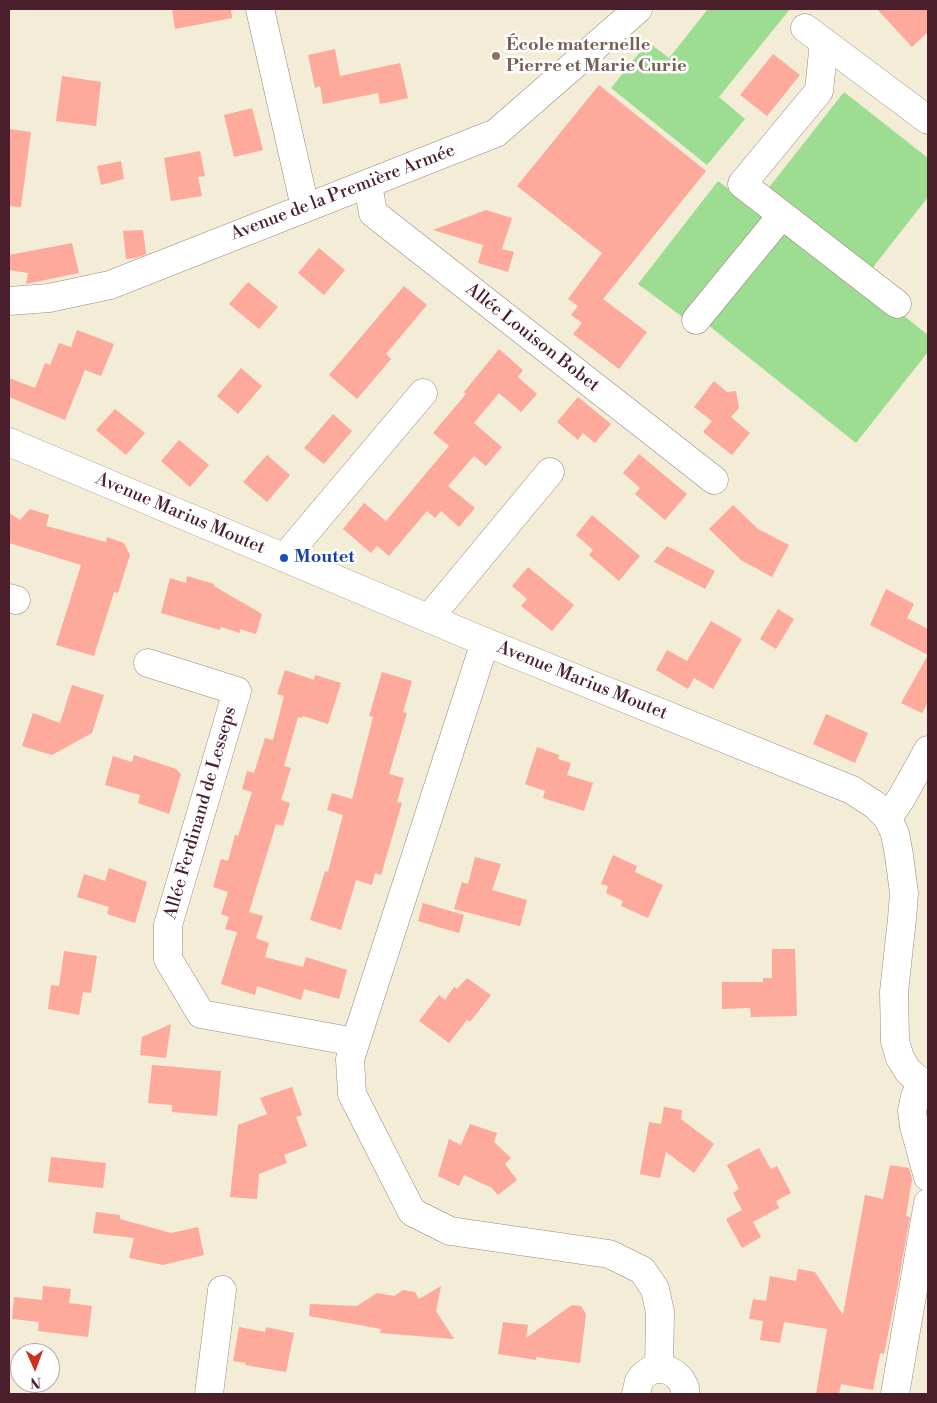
<!DOCTYPE html>
<meta charset="utf-8">
<style>
body{margin:0}
#map{position:relative;width:937px;height:1403px;overflow:hidden;background:#f3ecd6;font-family:"Libre Bodoni",serif}
canvas{display:block}
.frame{position:absolute;inset:0;border:10px solid #4a1f2b;pointer-events:none}
.north{position:absolute;left:10px;top:1343px;width:50px;height:50px;box-sizing:border-box;background:#fff;border:1px solid #b7a5aa;border-radius:50%;rotate:178deg;font-size:14px;font-weight:700;line-height:20px;text-align:center;color:#4a1f2b}
.north::after{content:'';display:block;margin:auto;width:18px;height:22px;background:#c8321e;clip-path:polygon(50% 0,100% 100%,50% 72%,0 100%)}
</style>
<div id="map">
<canvas width="937" height="1403"></canvas>
<div class="frame"></div>
<div class="north">N</div>
</div>
<script>
const ctx = document.querySelector('canvas').getContext('2d');
ctx.lineJoin = 'round';
function fill(path, color) { ctx.fillStyle = color; ctx.fill(path, 'evenodd'); }
const poly = rows => new Path2D(rows.map(r => 'M' + r).join(''));
function stroke(path, color, width, dash) { ctx.strokeStyle = color; ctx.lineWidth = width; ctx.lineCap = dash ? 'butt' : 'round'; ctx.setLineDash(dash || []); ctx.stroke(path); }
function drawText(font, color, halo, rows, align = 'center') {
  ctx.font = font + ' "Libre Bodoni",serif'; ctx.lineWidth = 5; ctx.setLineDash([]); ctx.textBaseline = 'middle'; ctx.strokeStyle = halo; ctx.fillStyle = color; for (const [text, x, y, turn = 0] of rows) {
    ctx.save(); ctx.translate(x, y); ctx.rotate((+turn || 0) * Math.PI / 180); ctx.textAlign = isNaN(turn) ? turn : align; if (halo) ctx.strokeText(text, 0, 0); ctx.fillText(text, 0, 0); ctx.restore();
  }
}
fill(poly([
 [708,9,790,9,719,97,745,119,707,165,611,88,648,42,669,58],
 [844,92,928,158,928,197,867,275,763,195],
 [718,181,771,221,688,321,638,284],
 [783,220,928,335,928,352,856,443,703,321]
]), '#9ddd92');
fill(poly([
 [172,9,231,9,232,18,175,29],
 [877,9,928,9,928,32,912,47],
 [335,49,340,76,400,63,408,98,380,104,378,93,323,104,320,86,315,88,308,55],
 [773,54,800,75,767,116,740,95],
 [62,76,101,82,96,126,56,121],
 [599,85,706,171,603,299,647,332,619,369,573,334,582,323,571,315,578,306,568,299,602,253,517,186],
 [252,108,263,150,234,157,224,115],
 [9,129,31,132,21,207,9,206],
 [200,151,205,176,198,177,202,196,171,201,164,158],
 [121,161,124,179,101,185,97,166],
 [486,210,512,218,502,249,514,252,508,272,478,263,483,245,433,230],
 [143,230,146,254,136,258,126,259,123,231],
 [72,243,79,273,26,284,28,273,9,270,9,255],
 [319,248,345,270,324,295,298,273],
 [248,282,278,307,259,329,229,304],
 [404,286,427,305,386,354,391,359,357,399,329,375],
 [77,330,114,344,101,376,85,370,65,420,9,397,9,378,35,388,45,363,50,365,59,343,71,347],
 [499,349,523,370,518,377,537,394,521,412,499,393,474,423,502,447,486,466,474,456,448,486,475,508,459,527,441,511,435,518,427,511,389,556,377,546,371,553,343,529,364,503,386,521,449,446,433,433,466,394,464,392],
 [241,368,262,386,238,414,217,396],
 [714,381,727,392,736,391,739,408,731,417,750,433,732,455,703,432,712,421,694,407],
 [578,397,611,424,595,443,583,433,578,440,557,422],
 [115,409,145,433,126,455,96,430],
 [333,414,352,431,324,464,304,448],
 [179,440,209,465,190,487,161,461],
 [639,454,687,494,665,520,635,494,640,488,623,473],
 [267,455,290,475,267,502,243,482],
 [733,505,758,529,789,545,772,577,741,560,709,529],
 [30,509,49,515,46,526,106,542,107,537,124,543,130,555,118,593,114,592,94,656,56,645,81,565,9,543,9,513,20,520],
 [592,515,640,556,619,581,589,555,593,550,576,535],
 [667,546,715,571,705,589,654,562],
 [528,567,574,605,552,631,521,606,527,599,512,586],
 [187,576,214,584,214,586,262,614,256,634,240,629,240,633,221,627,220,630,161,613,170,578,186,583],
 [886,589,914,604,907,618,928,629,928,702,922,713,901,703,928,655,870,625],
 [778,609,794,619,776,649,760,639],
 [711,621,742,639,713,689,694,678,688,689,656,670,667,650,687,661],
 [285,670,314,680,315,675,341,683,328,724,303,716,302,718,298,717,284,766,291,768,281,800,290,803,283,826,276,824,249,912,263,916,256,938,269,943,265,957,303,967,306,957,347,970,339,999,304,989,301,1000,257,986,255,995,221,984,237,932,225,929,229,917,221,914,228,892,213,887,221,859,228,861,235,835,238,836,252,792,242,789,247,771,254,773,265,738,273,740,284,696,277,694],
 [382,672,412,681,403,712,407,713,389,774,404,778,397,802,402,803,381,875,375,873,372,885,356,880,341,930,310,920,325,871,328,872,343,815,327,810,332,793,352,799,373,717,369,716],
 [72,685,104,695,92,733,52,755,22,746,33,713,60,723],
 [826,714,868,733,855,763,813,744],
 [537,747,559,755,558,759,571,763,567,775,593,783,584,811,543,798,545,791,525,784],
 [134,755,176,769,181,774,169,814,138,803,140,795,105,785,113,756,132,762],
 [613,855,637,866,635,872,663,885,648,918,621,906,623,901,606,893,608,886,601,884],
 [475,857,501,864,492,890,527,900,520,926,454,909,462,882,468,884],
 [109,868,147,882,135,923,107,914,109,907,77,897,84,874,105,881],
 [423,903,464,915,459,933,418,921],
 [772,949,795,949,797,1016,751,1017,750,1008,722,1009,722,982,763,982,763,978,772,978],
 [64,951,97,956,91,993,83,992,79,1015,48,1009,51,985,59,986],
 [467,978,491,995,470,1022,467,1020,449,1043,419,1021,439,995,445,1000,454,987,457,989],
 [171,1024,166,1058,140,1055,142,1037],
 [152,1065,221,1071,217,1116,172,1112,172,1105,148,1103],
 [292,1087,302,1115,296,1117,307,1146,284,1155,287,1163,259,1174,257,1199,230,1197,238,1125,267,1114,260,1098],
 [664,1107,682,1110,681,1119,714,1144,694,1173,666,1152,660,1178,640,1174,649,1122,661,1124],
 [470,1124,497,1133,494,1142,511,1158,505,1164,517,1180,498,1195,492,1188,464,1175,459,1186,438,1176,449,1139,461,1145],
 [759,1148,771,1169,777,1166,791,1193,776,1201,779,1208,753,1222,761,1237,742,1248,726,1219,742,1210,733,1193,739,1189,727,1165],
 [51,1157,106,1163,103,1188,48,1182],
 [890,1165,909,1168,912,1179,906,1216,910,1217,897,1289,884,1354,880,1353,873,1390,841,1384,839,1394,816,1394,827,1329,784,1322,780,1343,760,1340,763,1321,749,1319,753,1299,766,1301,770,1276,796,1281,798,1269,815,1272,843,1315,865,1195,883,1199],
 [96,1212,120,1215,120,1219,171,1233,198,1227,204,1255,163,1265,129,1258,134,1238,93,1233],
 [43,1286,71,1289,69,1303,92,1306,88,1337,38,1331,39,1322,12,1319,14,1297,42,1300],
 [441,1286,436,1311,454,1339,380,1333,381,1329,309,1316,310,1304,357,1306,377,1293,394,1296,403,1290,415,1292,419,1299],
 [572,1305,581,1306,586,1314,580,1363,536,1357,536,1360,498,1354,503,1322,528,1325,526,1338],
 [239,1327,265,1332,266,1327,294,1333,286,1372,245,1365,246,1363,233,1361]
]), '#fda99b');
const minor = poly([
 [260,9,305,207],
 [805,28,928,120],
 [824,42,819,91,742,184,897,304],
 [368,184,373,213,714,480],
 [9,301,49,298,110,285,496,133,638,9],
 [696,320,782,215],
 [9,442,485,642,852,790,875,805,888,818,895,834,899,855,904,893,902,919,894,992,895,1041,900,1058,908,1071,921,1082,928,1085],
 [284,558,423,393],
 [9,598,16,600],
 [429,618,550,472],
 [485,642,350,1059,352,1094,412,1212,450,1231,609,1254,642,1270,655,1289,660,1312,659,1369],
 [148,663,237,691,168,925,168,959,201,1014,355,1042],
 [888,818,902,797,928,750],
 [921,1082,915,1097,912,1111,914,1126,928,1177],
 [209,1394,222,1290],
 [636,1394,639,1381,644,1375,651,1370,659,1369,668,1370,675,1374,681,1380,685,1388,685,1394],
 [895,1394,928,1203]
]);
stroke(minor, '#9e8680', 29);
stroke(minor, '#fff', 28);
for (const [x, y, r, color] of [
 [496,56,5,"#8d6e63"],
 [284,558,5,"#1a4fb4"]
]) { const dot = new Path2D(); dot.arc(x, y, r, 0, 2 * Math.PI); ctx.fillStyle = color; ctx.fill(dot); stroke(dot, '#fff', 2); }
drawText('bold 18px', '#785e54', '#fff', [
 ["École maternelle",506,46],
 ["Pierre et Marie Curie",506,67]
], 'left');
drawText('18px', '#4a1f2b', '#fff', [
 ["Avenue de la Première Armée",343,193,-21],
 ["Allée Louison Bobet",532,338,38],
 ["Avenue Marius Moutet",180,514,23],
 ["Avenue Marius Moutet",582,681,22],
 ["Allée Ferdinand de Lesseps",201,813,-74]
]);
drawText('bold 18px', '#164399', '#fff', [
 ["Moutet",294,558]
], 'left');
</script>
